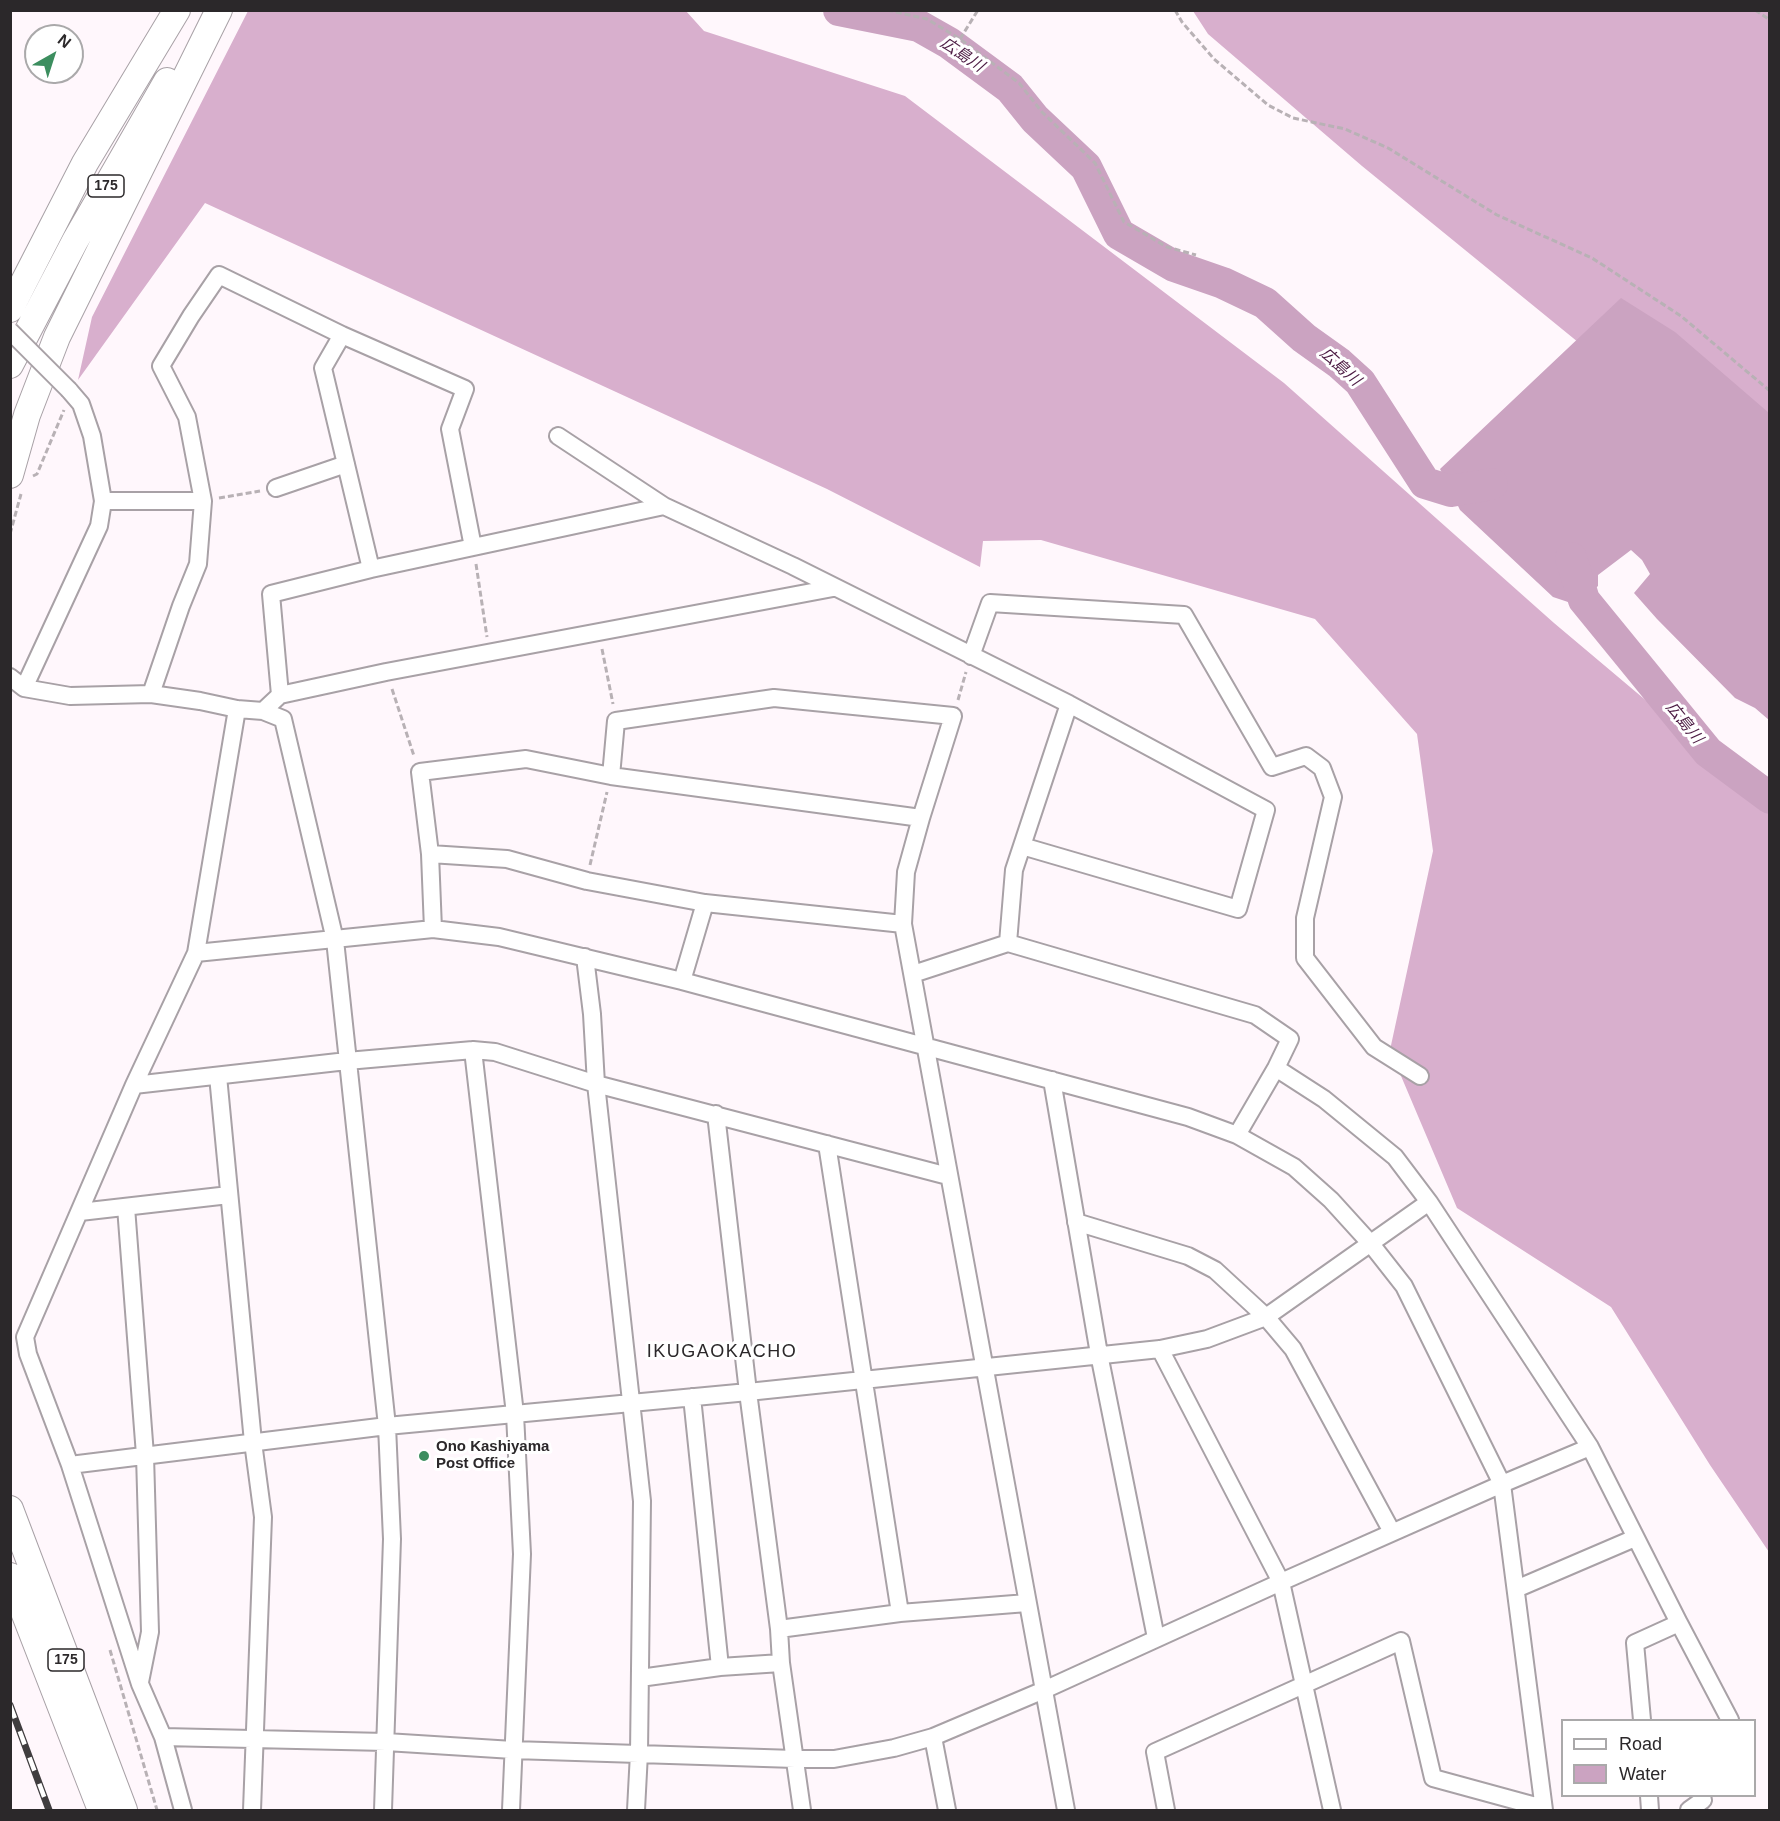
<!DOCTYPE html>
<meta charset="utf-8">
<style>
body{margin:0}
#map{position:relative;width:1780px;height:1821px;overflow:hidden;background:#fff7fc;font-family:Arial,sans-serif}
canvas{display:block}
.frame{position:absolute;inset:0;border:12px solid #2b282a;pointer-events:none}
.legend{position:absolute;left:1561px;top:1719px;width:195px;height:78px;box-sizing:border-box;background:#fff;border:2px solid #aaa9aa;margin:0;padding:8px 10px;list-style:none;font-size:18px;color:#2b282a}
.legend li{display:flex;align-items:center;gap:12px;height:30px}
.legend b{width:30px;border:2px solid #aaa9aa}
.north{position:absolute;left:24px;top:24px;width:60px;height:60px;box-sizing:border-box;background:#fff;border:2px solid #aaa9aa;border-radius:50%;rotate:39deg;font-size:16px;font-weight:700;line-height:24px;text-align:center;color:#2b282a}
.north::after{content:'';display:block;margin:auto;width:21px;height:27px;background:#3c8e5f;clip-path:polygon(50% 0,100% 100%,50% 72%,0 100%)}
</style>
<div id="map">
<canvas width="1780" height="1821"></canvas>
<div class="frame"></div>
<ul class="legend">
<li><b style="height:8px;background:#fff"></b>Road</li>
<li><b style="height:16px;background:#cba3c1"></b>Water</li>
</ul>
<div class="north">N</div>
</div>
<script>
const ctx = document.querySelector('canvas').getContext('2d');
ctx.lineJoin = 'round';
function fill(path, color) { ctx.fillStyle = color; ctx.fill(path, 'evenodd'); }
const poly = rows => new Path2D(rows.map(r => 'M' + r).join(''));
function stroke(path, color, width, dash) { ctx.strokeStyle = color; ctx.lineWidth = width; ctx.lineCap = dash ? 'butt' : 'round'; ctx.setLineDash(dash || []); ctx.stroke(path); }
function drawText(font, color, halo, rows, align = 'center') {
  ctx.font = font + ' Arial,"Noto Sans JP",sans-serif'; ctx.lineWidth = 6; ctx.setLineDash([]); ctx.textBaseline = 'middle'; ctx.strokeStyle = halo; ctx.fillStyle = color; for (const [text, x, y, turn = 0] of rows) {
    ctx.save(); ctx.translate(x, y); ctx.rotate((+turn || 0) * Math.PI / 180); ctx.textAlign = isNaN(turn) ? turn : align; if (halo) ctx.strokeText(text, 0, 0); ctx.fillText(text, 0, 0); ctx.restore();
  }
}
fill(poly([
 [248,11,686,11,704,31,905,96,1284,383,1554,623,1769,804,1769,1552,1710,1465,1611,1307,1457,1208,1390,1050,1433,851,1417,734,1315,619,1041,540,983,541,980,567,827,489,205,203,78,380,92,317],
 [1193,11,1769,11,1769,501,1600,360,1362,166,1208,34]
]), '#d8afcd');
fill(poly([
 [1621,298,1675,332,1769,413,1769,720,1755,708,1735,698,1657,619,1634,593,1650,574,1642,560,1631,550,1598,575,1598,586,1577,605,1553,597,1460,510,1440,469]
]), '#cba3c1');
stroke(poly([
 [839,10,919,26,949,43,1010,88,1035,119,1086,167,1119,234,1174,266,1223,283,1265,303,1304,338,1339,363,1360,382,1425,483,1451,491,1492,484],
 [1571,558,1584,600,1708,752,1770,798]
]), '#cba3c1', 32);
const minor = poly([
 [342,335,323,368,371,569],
 [558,436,664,506,793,566,1069,704,1266,810,1238,909,1022,846],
 [276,488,346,464],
 [103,501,203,501],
 [971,656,990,603,1184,615,1272,767,1306,756,1322,768,1333,797,1305,918,1305,958,1374,1047,1420,1076],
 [10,677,24,688,70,696,151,694,200,701,237,709,263,711,283,719,335,940,387,1426,392,1539,383,1810],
 [24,688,99,526,103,501,92,436,81,404,69,390],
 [151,694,181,606,198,564,203,501,187,417,161,366,191,316,219,275,342,335,465,389,450,429,473,547],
 [280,695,271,594,371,569,664,506],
 [1069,704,1014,870,1008,943,1255,1015,1290,1039,1276,1068,1237,1135],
 [263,711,280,695,386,672,833,588],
 [611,776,616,721,774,698,953,716,921,818],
 [430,854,420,772,526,759,611,776,921,818,906,872,903,924,1066,1810],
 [433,929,430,854,507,859,587,881,705,903,903,924],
 [196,953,433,929,499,937,682,981,1188,1117,1237,1135,1294,1167,1331,1200,1371,1244,1404,1286,1502,1484,1544,1810],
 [585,957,592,1014,596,1084,642,1501,639,1753,636,1810],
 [913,974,1008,943],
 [682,981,705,903],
 [473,1050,515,1414,522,1554,511,1810],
 [1276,1068,1324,1099,1395,1157,1429,1202],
 [218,1076,253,1442,263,1517,252,1810],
 [1052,1080,1099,1354,1156,1638],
 [134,1085,347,1061,473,1050,495,1052,596,1084,948,1176],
 [716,1114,748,1392,779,1629,781,1663,802,1810],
 [827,1144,900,1613],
 [126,1207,145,1455,150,1632,140,1682],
 [80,1212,229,1195],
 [1076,1222,1188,1256,1215,1270,1266,1317,1293,1349,1392,1532],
 [1160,1349,1281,1582,1332,1810],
 [692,1397,720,1667],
 [70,1465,387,1426,748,1392,1160,1349,1207,1339,1266,1317,1429,1202,1590,1447,1679,1623,1635,1643,1642,1720],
 [1516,1589,1635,1538],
 [1679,1623,1730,1720],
 [779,1629,900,1613,1027,1603],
 [640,1678,720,1667,781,1663],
 [163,1737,386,1742,513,1750,795,1759,834,1759,894,1748,933,1737,1044,1690,1281,1582,1502,1484,1590,1447],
 [933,1737,947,1810],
 [1649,1796,1650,1810],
 [183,1810,163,1737,140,1684,70,1465,28,1354,25,1337,134,1085,196,953,237,709],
 [1166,1810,1155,1752,1401,1641,1433,1778,1543,1808],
 [1689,1810,1703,1800]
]);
const highway = poly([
 [10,309,85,163,177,10],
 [10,365,75,241,167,81],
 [10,475,27,415,57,337,219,10],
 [10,1509,124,1810],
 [10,1576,101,1810]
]);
stroke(minor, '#a8a1a6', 20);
stroke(highway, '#a8a1a6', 28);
stroke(poly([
 [887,10,927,19,960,39,1019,83,1042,112,1095,163,1124,222,1167,247,1196,255],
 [1175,10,1182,22,1214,59,1268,105,1293,118,1345,129,1388,148,1497,215,1592,258,1681,316,1770,391],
 [1755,10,1770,20],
 [960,39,978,10],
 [33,476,37,474,64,410],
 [219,498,260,491],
 [10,534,21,494],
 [476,564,487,637],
 [602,649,613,704],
 [392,689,414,756],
 [958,700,966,672],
 [590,865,607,792],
 [110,1650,157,1810]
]), '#b8b1b5', 3, [6, 3]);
stroke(minor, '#fff', 16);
stroke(highway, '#fff', 26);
const rail = poly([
 [10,1705,49,1810]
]);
stroke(rail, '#403d3f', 7);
stroke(rail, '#fff', 4.5, [14]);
const minorBridge = poly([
 [10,331,69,390]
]);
stroke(minorBridge, '#a8a1a6', 20, []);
stroke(minorBridge, '#fff', 16);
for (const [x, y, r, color] of [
 [424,1456,6,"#3c8e5f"]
]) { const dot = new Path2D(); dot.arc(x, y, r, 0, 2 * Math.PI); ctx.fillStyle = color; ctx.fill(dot); stroke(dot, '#fff', 2); }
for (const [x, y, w] of [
 [106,186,36],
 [66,1660,36]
]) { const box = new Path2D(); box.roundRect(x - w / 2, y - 11, w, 22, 4.5); ctx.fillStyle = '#fff'; ctx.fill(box); stroke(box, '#2b282a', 1.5); }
drawText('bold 14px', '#2b282a', null, [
 ["175",106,186],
 ["175",66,1660]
]);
drawText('bold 15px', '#2b282a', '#fff', [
 ["Ono Kashiyama",436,1447],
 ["Post Office",436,1464]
], 'left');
drawText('italic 16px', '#4b1a42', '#fff', [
 ["広島川",962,55,34],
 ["広島川",1340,367,42],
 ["広島川",1684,723,51]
]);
ctx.letterSpacing = '1.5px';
drawText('18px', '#2b282a', '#fff', [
 ["IKUGAOKACHO",722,1352]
]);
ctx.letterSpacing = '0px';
</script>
